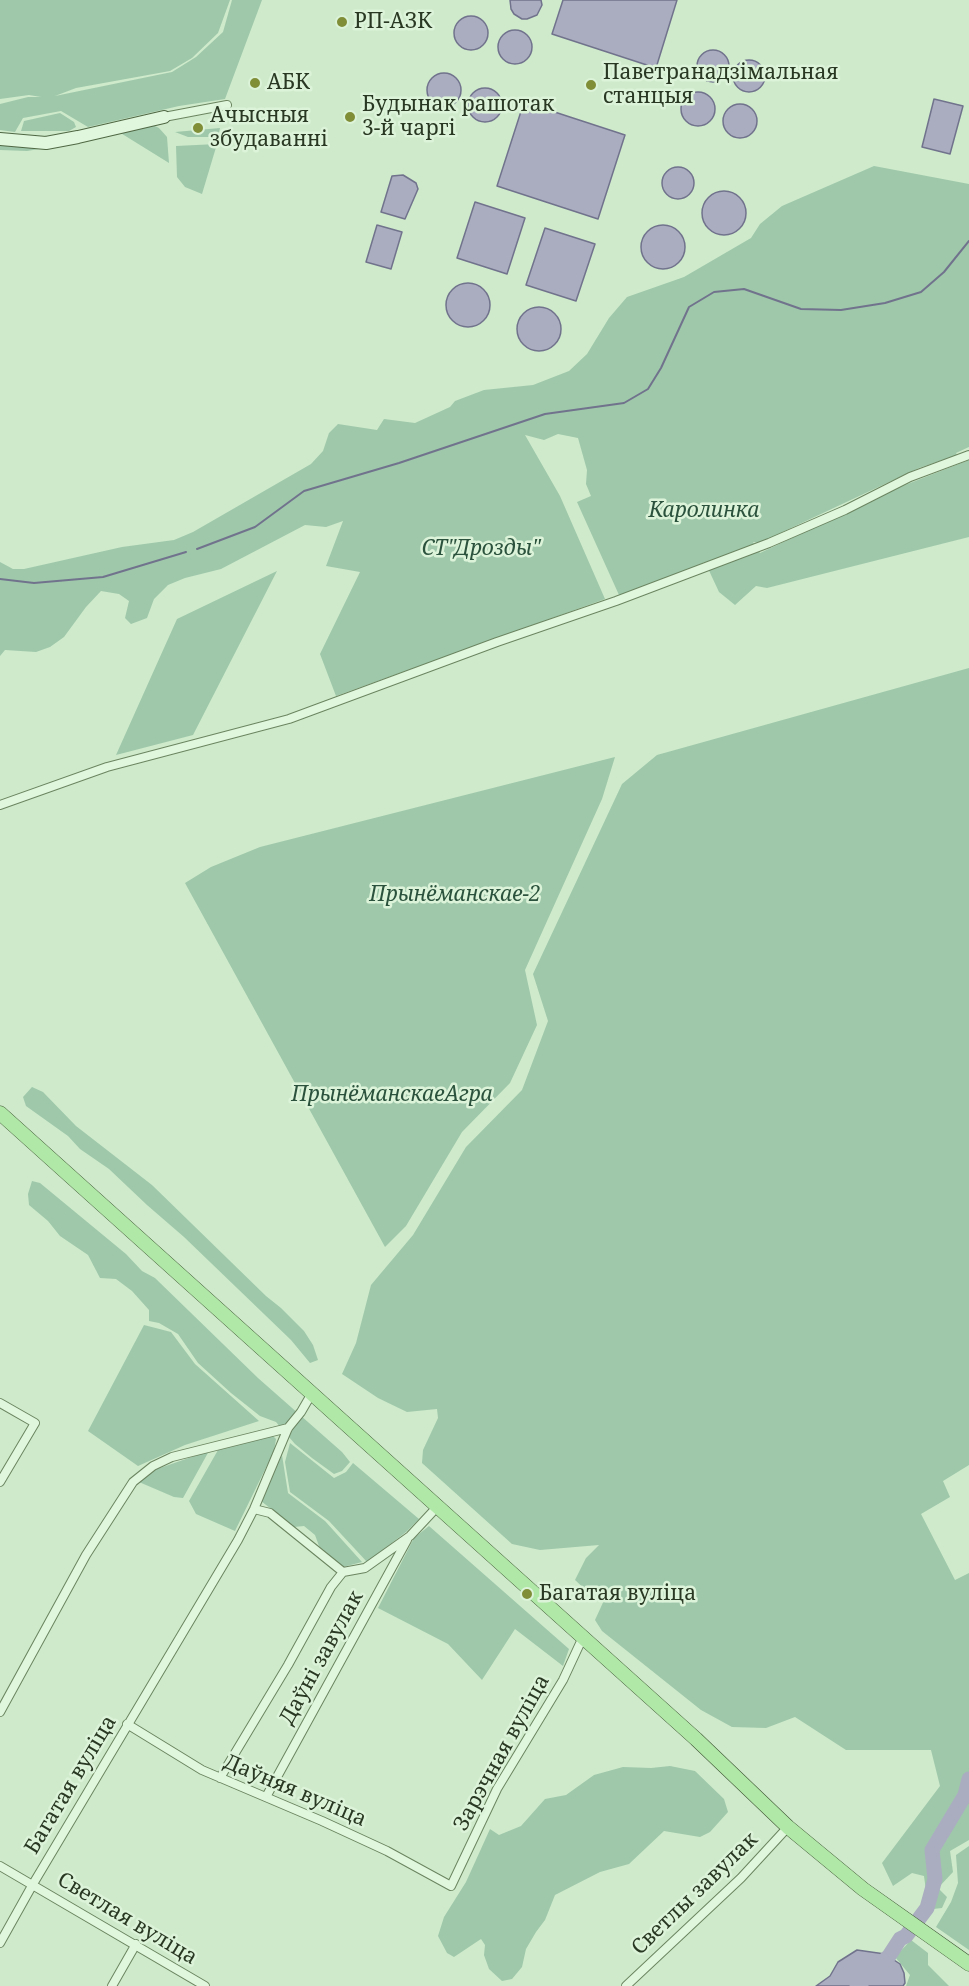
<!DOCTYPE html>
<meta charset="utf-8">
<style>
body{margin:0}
canvas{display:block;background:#ceeaca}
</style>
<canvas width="969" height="1986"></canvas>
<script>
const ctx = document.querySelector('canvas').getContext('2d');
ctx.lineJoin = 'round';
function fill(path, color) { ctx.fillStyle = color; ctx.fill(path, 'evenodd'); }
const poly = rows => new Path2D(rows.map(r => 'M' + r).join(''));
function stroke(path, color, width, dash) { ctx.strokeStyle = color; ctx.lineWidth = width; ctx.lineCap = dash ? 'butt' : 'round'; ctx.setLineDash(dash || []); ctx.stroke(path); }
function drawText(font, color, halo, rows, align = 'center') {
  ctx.font = font + ' "Noto Serif",serif'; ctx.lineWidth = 5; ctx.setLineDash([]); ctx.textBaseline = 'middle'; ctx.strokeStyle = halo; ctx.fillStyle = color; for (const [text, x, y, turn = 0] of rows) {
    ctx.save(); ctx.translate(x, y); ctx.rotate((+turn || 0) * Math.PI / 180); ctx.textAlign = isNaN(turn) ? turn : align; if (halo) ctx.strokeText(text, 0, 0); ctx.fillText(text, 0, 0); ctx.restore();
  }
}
fill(poly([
 [0,0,230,0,218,33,192,58,170,71,76,88,55,96,172,72,196,57,223,32,232,0,262,0,225,99,179,106,88,127,61,111,23,118,15,132,0,130,0,104,28,97,41,97,29,95,0,99],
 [60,113,74,122,76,127,69,131,21,131,24,121],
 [151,124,159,128,167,137,169,163,119,132],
 [220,128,218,137,188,137,175,132],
 [0,144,63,145,27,151,0,150],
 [217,144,202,194,185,187,177,177,176,146],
 [874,166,969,184,969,447,956,453,957,455,919,468,759,543,753,542,760,553,905,485,969,460,969,537,767,588,756,586,735,605,719,592,705,562,683,572,619,595,577,502,591,496,586,484,587,470,578,438,558,434,544,440,525,435,560,496,605,599,336,696,320,654,360,572,326,566,343,521,326,527,305,525,221,569,185,578,168,585,154,599,147,618,131,624,125,618,129,601,119,594,101,591,86,607,64,637,50,647,36,652,5,650,0,656,0,562,13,569,24,569,122,547,174,540,193,532,311,464,323,451,329,433,338,424,377,430,384,419,415,423,450,407,455,401,484,390,533,385,569,371,587,354,609,318,627,297,684,277,751,238,760,224,782,206],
 [277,571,193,735,116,755,177,619],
 [969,668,969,1465,943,1481,950,1497,921,1514,955,1580,969,1573,969,1840,950,1851,953,1872,938,1888,947,1897,942,1908,933,1909,927,1899,924,1876,912,1873,893,1886,882,1863,940,1786,931,1750,846,1750,795,1717,766,1728,732,1727,701,1710,602,1631,595,1620,606,1596,589,1593,575,1580,586,1558,599,1545,540,1550,512,1544,422,1463,423,1450,438,1418,437,1409,407,1412,378,1398,342,1374,356,1343,371,1285,413,1235,466,1147,522,1090,548,1021,533,974,622,784,657,755],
 [615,757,602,799,525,970,537,1025,510,1083,462,1132,406,1226,385,1247,185,883,211,867,260,847],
 [32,1087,43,1092,76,1126,152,1185,266,1296,281,1308,304,1331,313,1345,318,1360,310,1363,291,1340,184,1237,147,1205,109,1169,80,1149,68,1136,26,1106,23,1097],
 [32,1181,40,1183,126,1254,142,1271,155,1278,258,1378,342,1452,350,1462,342,1471,334,1474,312,1458,295,1444,276,1422,260,1416,231,1393,198,1363,178,1334,159,1323,149,1321,149,1310,132,1291,116,1279,100,1278,88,1255,60,1236,48,1221,29,1205,28,1194],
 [144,1325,171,1332,195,1364,259,1421,185,1445,138,1466,88,1431],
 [272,1435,276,1439,274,1451,235,1531,196,1514,189,1501,218,1450],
 [290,1443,334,1478,346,1472,353,1463,419,1519,406,1532,367,1562,329,1521,290,1492,285,1462],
 [209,1451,183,1498,174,1497,139,1482,157,1469],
 [282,1455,288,1493,325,1521,362,1562,343,1567,319,1546,315,1535,304,1526,294,1527,261,1501],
 [429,1526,569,1649,563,1666,515,1629,482,1680,448,1644,378,1608,414,1538],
 [670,1766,695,1771,724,1799,728,1812,710,1832,700,1837,664,1831,629,1864,600,1872,555,1895,545,1920,536,1932,526,1949,522,1967,512,1979,502,1981,489,1969,484,1955,485,1945,481,1939,454,1957,447,1953,438,1936,444,1917,466,1882,490,1829,499,1835,521,1826,545,1799,566,1795,594,1775,623,1767,651,1768],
 [969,1846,969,1950,936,1927,951,1902,958,1883,956,1855],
 [911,1940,928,1953,928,1965,949,1986,906,1986,910,1975,895,1957]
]), '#9fc8ab');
const water = poly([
 [510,0,541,0,542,5,537,15,527,19,522,19,514,14,511,9,510,0],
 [563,0,677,0,656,68,552,34,563,0],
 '454 33a17 17 0 1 1 34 0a17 17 0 1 1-34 0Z',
 '498 47a17 17 0 1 1 34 0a17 17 0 1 1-34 0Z',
 '697 66a16 16 0 1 1 32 0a16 16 0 1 1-32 0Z',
 '733 76a16 16 0 1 1 32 0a16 16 0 1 1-32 0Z',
 '427 90a17 17 0 1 1 34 0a17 17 0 1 1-34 0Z',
 '468 105a17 17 0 1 1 34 0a17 17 0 1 1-34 0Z',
 '681 109a17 17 0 1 1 34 0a17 17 0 1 1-34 0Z',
 [934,99,963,106,950,154,922,147,934,99],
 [524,102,625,135,598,219,497,186,524,102],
 '723 121a17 17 0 1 1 34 0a17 17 0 1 1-34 0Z',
 '662 183a16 16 0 1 1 32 0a16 16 0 1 1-32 0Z',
 [403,175,416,183,418,189,405,219,381,212,392,176,403,175],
 '702 213a22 22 0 1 1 44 0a22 22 0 1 1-44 0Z',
 [475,202,525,218,507,274,457,258,475,202],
 '641 247a22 22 0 1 1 44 0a22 22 0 1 1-44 0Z',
 [377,225,402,232,391,269,366,262,377,225],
 [545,228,595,244,576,301,526,285,545,228],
 '446 305a22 22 0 1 1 44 0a22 22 0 1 1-44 0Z',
 '517 329a22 22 0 1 1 44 0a22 22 0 1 1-44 0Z',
 [857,1950,885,1954,900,1964,904,1973,905,1983,903,1986,816,1986,830,1976,838,1962,857,1950]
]);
fill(water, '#aaadbf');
stroke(water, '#71738d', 1.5);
stroke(poly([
 [197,549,255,527,304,491,399,463,545,414,624,403,648,389,661,368,689,307,714,292,744,289,801,309,841,310,885,303,921,292,944,272,969,241],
 [0,579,34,583,103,577,186,552]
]), '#71738d', 2);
stroke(poly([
 [857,1986,889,1956,900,1939,906,1936,927,1908,935,1879,932,1850,965,1795,969,1779]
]), '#aaadbf', 15);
const street = poly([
 [164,117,227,105],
 [0,805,107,767,289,719,497,642,616,601,769,543,845,510,910,477,969,455],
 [0,1403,35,1423,0,1482],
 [254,1509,270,1513,343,1572],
 [0,1712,86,1555,133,1482,153,1466,172,1457,288,1428],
 [127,1724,202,1770,322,1821,387,1851,451,1886,497,1789,563,1680,583,1637],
 [220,1778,288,1665,331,1587,343,1572,365,1568,410,1536,438,1506],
 [266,1797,407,1540],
 [0,1866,205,1986],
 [0,1943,33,1884,238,1540,254,1509,288,1428,301,1412,312,1393],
 [112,1986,136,1944],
 [626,1986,741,1878,788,1827]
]);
const secondary = poly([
 [0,139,46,143,78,137,164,117]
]);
const primary = poly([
 [0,1113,696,1739,788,1827,863,1889,969,1964]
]);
stroke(street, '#6b8560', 10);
stroke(secondary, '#4f6743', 14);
stroke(primary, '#3f5434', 15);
stroke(street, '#e0f6dd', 8);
stroke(secondary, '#e0f6dd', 12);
stroke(primary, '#b0e8a7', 14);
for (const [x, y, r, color] of [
 [342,22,6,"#7f8e37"],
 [255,83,6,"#7f8e37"],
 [591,85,6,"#7f8e37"],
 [350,117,6,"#7f8e37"],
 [198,128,6,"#7f8e37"],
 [527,1594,6,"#7f8e37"]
]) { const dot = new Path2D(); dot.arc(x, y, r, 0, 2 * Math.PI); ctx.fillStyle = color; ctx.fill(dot); stroke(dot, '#dcf3d9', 2); }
drawText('21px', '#293822', '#dcf3d9', [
 ["РП-АЗК",354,22],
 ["Паветранадзімальная",603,73],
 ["станцыя",603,97],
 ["АБК",267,83],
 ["Будынак рашотак",362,105],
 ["3-й чаргі",362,129],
 ["Ачысныя",210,116],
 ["збудаванні",210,140],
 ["Багатая вуліца",539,1594]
], 'left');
drawText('italic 21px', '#2b523c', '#dcf3d9', [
 ["Каролинка",704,511],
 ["СТ\"Дрозды\"",481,549],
 ["Прынёманскае-2",455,895],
 ["ПрынёманскаеАгра",392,1095]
]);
drawText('21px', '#293822', '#dcf3d9', [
 ["Даўні завулак",322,1658,-61],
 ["Зарэчная вуліца",502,1753,-61],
 ["Багатая вуліца",71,1785,-59],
 ["Даўняя вуліца",295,1791,23],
 ["Светлы завулак",695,1894,-44],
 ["Светлая вуліца",127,1919,31]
]);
</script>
